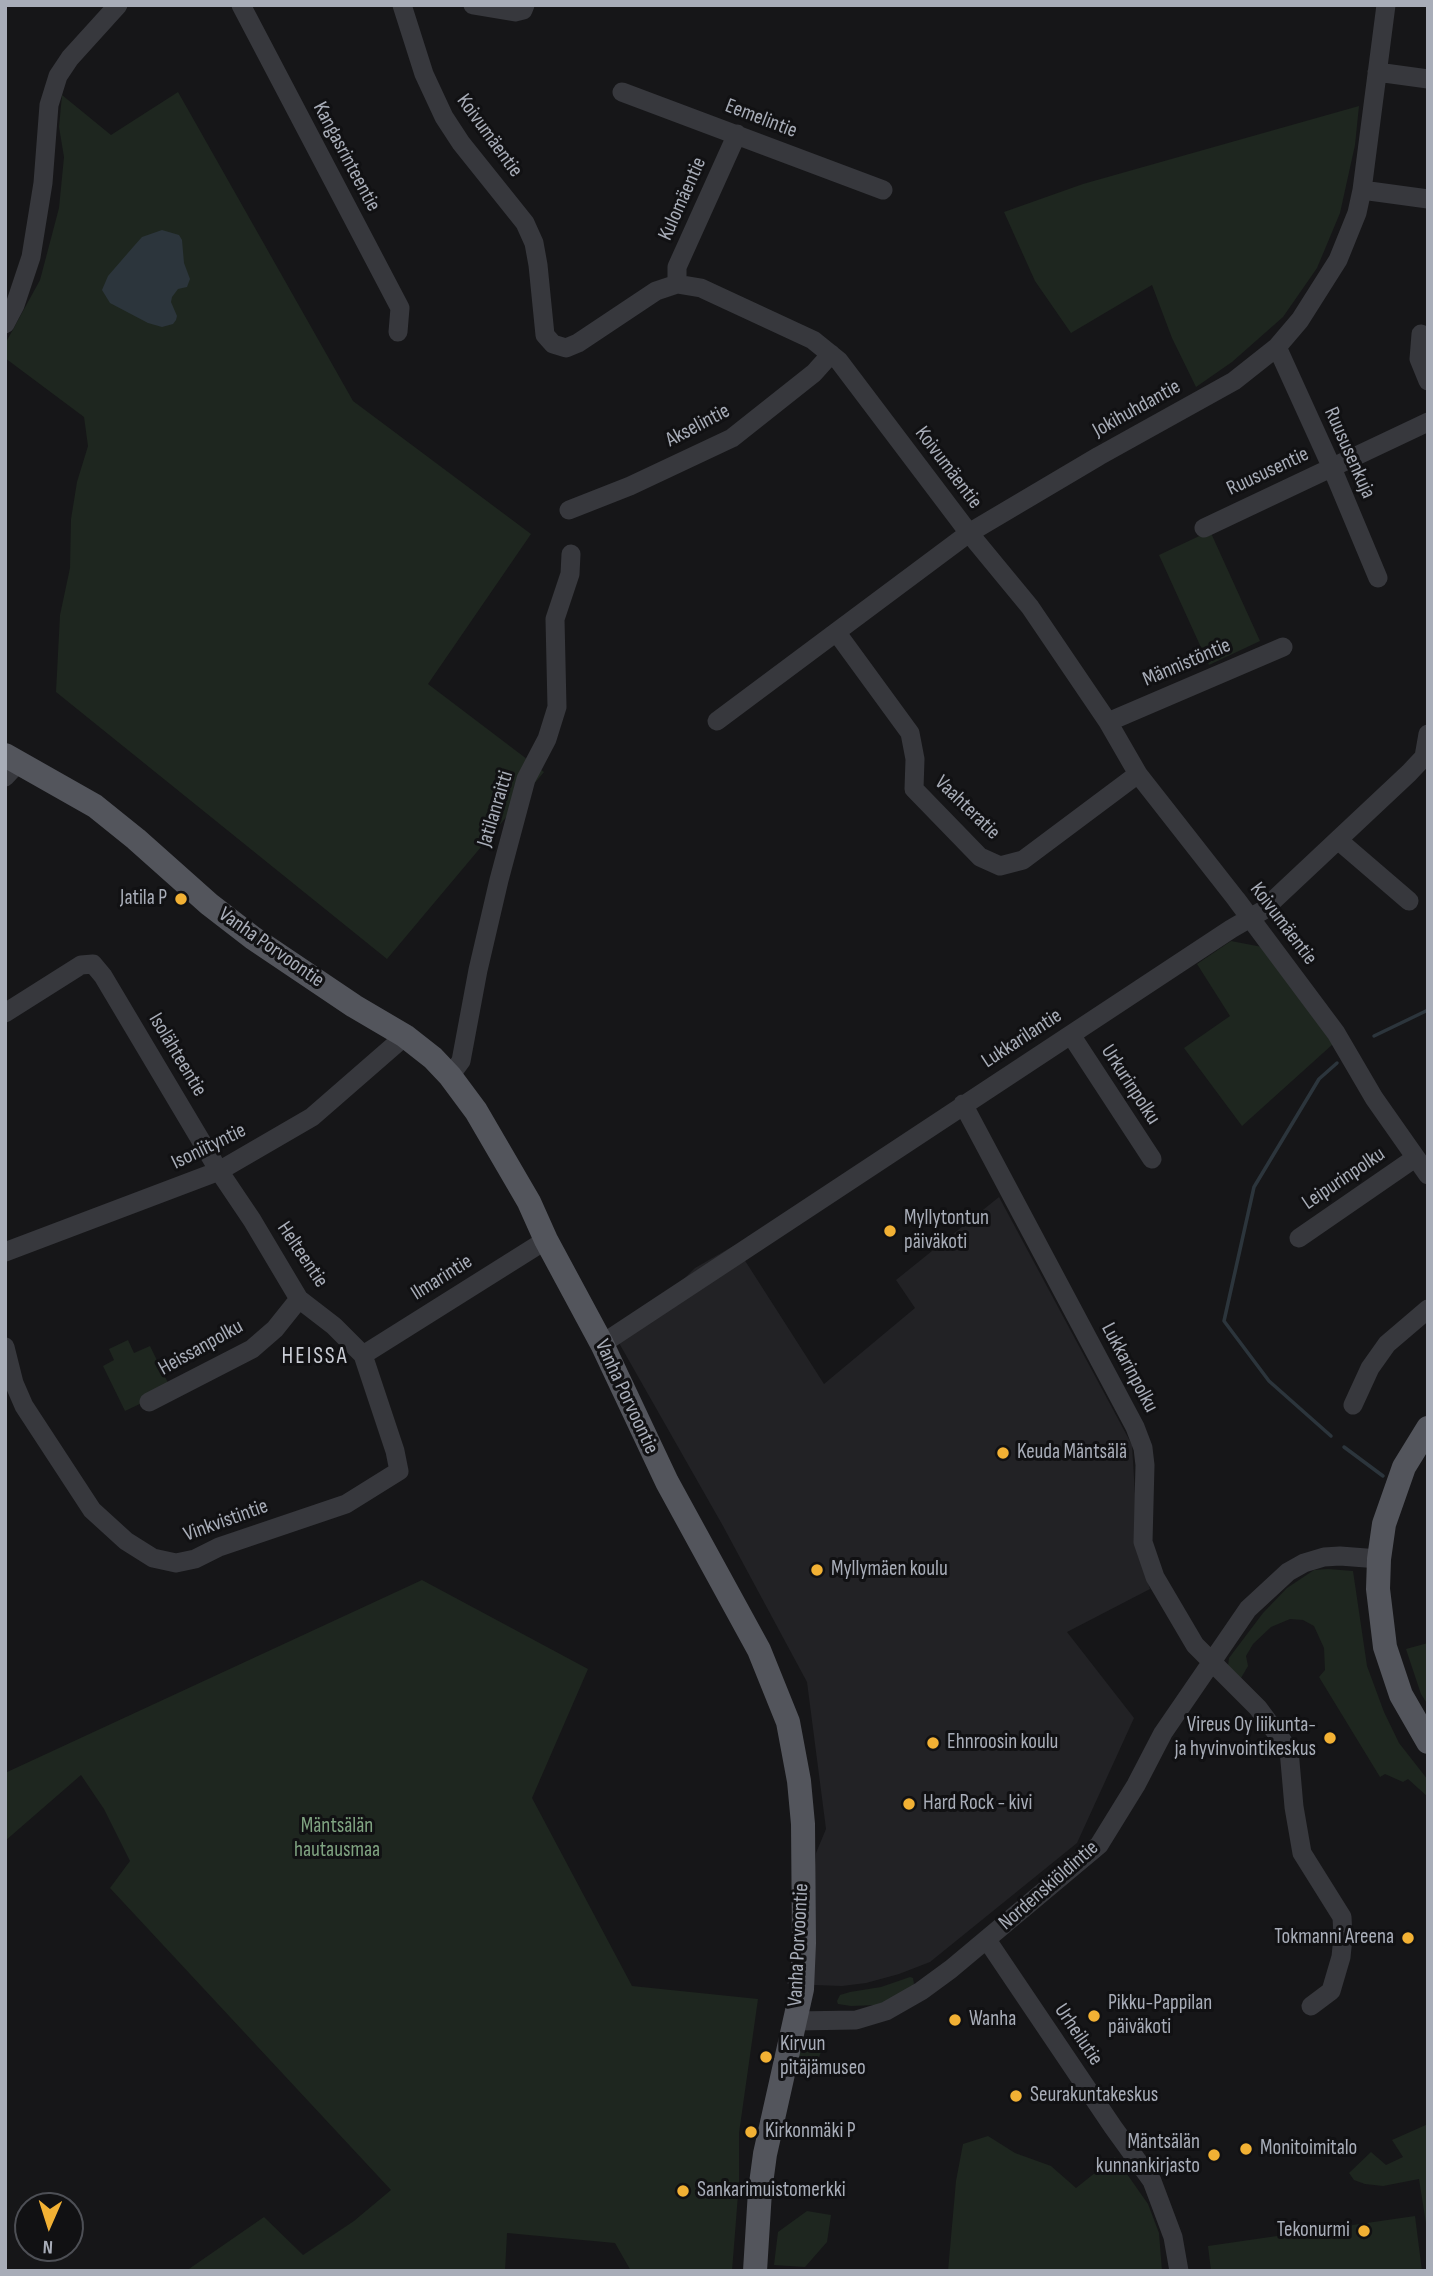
<!DOCTYPE html>
<meta charset="utf-8">
<style>
body{margin:0}
#map{position:relative;width:1433px;height:2276px;overflow:hidden;background:#161618;font-family:"Sofia Sans Condensed",sans-serif}
canvas{display:block}
.frame{position:absolute;inset:0;border:7px solid #a8adb8;pointer-events:none}
.north{position:absolute;left:14px;top:2192px;width:70px;height:70px;box-sizing:border-box;background:#111113;border:2px solid #4d4f55;border-radius:50%;rotate:183deg;font-size:19px;font-weight:700;line-height:28px;text-align:center;color:#a8adb8}
.north::after{content:'';display:block;margin:auto;width:24px;height:32px;background:#f2b134;clip-path:polygon(50% 0,100% 100%,50% 72%,0 100%)}
</style>
<div id="map">
<canvas width="1433" height="2276"></canvas>
<div class="frame"></div>
<div class="north">N</div>
</div>
<script>
const ctx = document.querySelector('canvas').getContext('2d');
ctx.lineJoin = 'round';
function fill(path, color) { ctx.fillStyle = color; ctx.fill(path, 'evenodd'); }
const poly = rows => new Path2D(rows.map(r => 'M' + r).join(''));
function stroke(path, color, width, dash) { ctx.strokeStyle = color; ctx.lineWidth = width; ctx.lineCap = dash ? 'butt' : 'round'; ctx.setLineDash(dash || []); ctx.stroke(path); }
function drawText(font, color, halo, rows, align = 'center') {
  ctx.font = font + ' "Sofia Sans Condensed",sans-serif'; ctx.lineWidth = 6; ctx.setLineDash([]); ctx.textBaseline = 'middle'; ctx.strokeStyle = halo; ctx.fillStyle = color; for (const [text, x, y, turn = 0] of rows) {
    ctx.save(); ctx.translate(x, y); ctx.rotate((+turn || 0) * Math.PI / 180); ctx.textAlign = isNaN(turn) ? turn : align; if (halo) ctx.strokeText(text, 0, 0); ctx.fillText(text, 0, 0); ctx.restore();
  }
}
fill(poly([
 [999,1197,1132,1445,1138,1544,1150,1589,1067,1632,1134,1718,1077,1843,930,1962,899,1974,866,1983,842,1986,787,1984,814,1880,816,1853,826,1829,807,1682,723,1526,619,1343,695,1268,735,1245,824,1384,915,1308,896,1280]
]), '#222225');
fill(poly([
 [178,92,353,401,531,534,428,684,544,772,387,959,56,692,60,615,70,568,71,519,77,482,88,446,84,417,5,358,5,344,40,280,59,208,64,157,59,127,62,95,111,135],
 [1359,106,1355,145,1340,213,1317,268,1283,317,1232,362,1196,387,1172,338,1152,285,1071,333,1035,281,1004,212,1083,184],
 [1210,531,1260,641,1209,665,1159,555],
 [1231,941,1262,947,1333,1044,1242,1126,1184,1048,1230,1016,1197,964],
 [128,1340,134,1353,150,1346,171,1389,125,1411,103,1366,114,1360,109,1349],
 [1328,1569,1353,1571,1367,1666,1384,1712,1399,1743,1428,1780,1428,1797,1408,1779,1403,1782,1385,1774,1380,1777,1319,1677,1325,1670,1324,1648,1314,1626,1303,1620,1290,1619,1271,1627,1253,1644,1246,1656,1248,1666,1241,1678,1228,1666,1229,1658,1263,1613,1287,1588,1314,1570],
 [422,1580,588,1669,532,1798,632,1986,758,1999,739,2133,739,2182,732,2271,631,2271,615,2243,507,2233,505,2271,186,2271,264,2217,303,2255,354,2221,391,2190,110,1888,130,1861,104,1809,81,1775,5,1841,5,1773],
 [1428,1643,1428,1705,1421,1694,1406,1649],
 [910,1977,913,1978,914,1984,898,1998,876,2005,851,2006,838,2004,837,2001,840,1995,850,1992,881,1987],
 [821,2041,824,2045,816,2064,808,2072,799,2071,794,2065,796,2054,804,2046],
 [1428,2124,1428,2236,1419,2179,1383,2186,1365,2184,1354,2180,1349,2173,1371,2152,1386,2165,1403,2157,1392,2140],
 [988,2136,1015,2153,1051,2166,1076,2188,1115,2157,1148,2204,1159,2233,1162,2271,948,2271,956,2181,963,2144],
 [807,2211,831,2215,827,2242,805,2267,774,2265,778,2232],
 [1415,2216,1422,2271,1211,2271,1208,2246]
]), '#1e261f');
fill(poly([
 [162,230,179,235,182,240,184,263,190,279,187,287,178,289,172,297,171,302,177,316,176,320,173,324,162,327,148,323,110,303,102,290,108,276,134,246,142,237]
]), '#2c353c');
stroke(poly([
 [1374,1036,1428,1010],
 [1331,1436,1269,1381,1224,1321,1254,1187,1319,1079,1337,1063],
 [1344,1447,1383,1476]
]), '#2c353c', 3.5);
stroke(poly([
 [241,5,400,308,398,332],
 [402,5,424,74,444,117,461,143,525,223,534,243,538,265,545,335,553,344,566,348,578,343,656,291,677,284,701,288,813,340,839,361,969,533,1030,607,1108,722,1138,774,1236,899,1336,1033,1374,1098,1428,1175],
 [473,5,515,12,523,10,525,5],
 [1377,72,1428,79],
 [622,92,883,190],
 [1362,190,1428,199],
 [677,284,677,267,737,134],
 [5,324,15,305,31,257,43,183,49,105,58,76,70,58,118,5],
 [1421,334,1419,359,1428,381],
 [1277,347,1332,468,1378,578],
 [569,510,630,486,732,438,814,373,831,354],
 [1204,528,1428,422],
 [837,633,910,733,915,759,914,789,980,857,1000,866,1023,860,1138,774],
 [717,721,969,533,1099,456,1234,381,1277,347,1300,320,1338,260,1357,213,1362,190,1386,5],
 [1108,722,1283,647],
 [5,777,18,763],
 [1338,840,1409,901],
 [5,1013,81,965,93,964,103,976,219,1171,252,1220,299,1299,334,1326,363,1355,395,1451,399,1471,346,1504,219,1547,195,1559,176,1563,153,1558,126,1541,92,1510,24,1406,14,1383,5,1347],
 [1071,1035,1152,1159],
 [450,1076,461,1061,478,970,499,880,526,779,547,739,557,707,555,619,570,574,571,554],
 [963,1104,1135,1427,1143,1448,1145,1465,1143,1542,1155,1577,1195,1645,1258,1708,1289,1750,1294,1807,1302,1853,1342,1917,1343,1937,1341,1957,1331,1991,1311,2006],
 [1299,1238,1415,1158],
 [5,1252,219,1171,312,1117,405,1036],
 [602,1344,1231,929,1262,911,1409,773,1424,757,1428,734],
 [363,1355,546,1240],
 [149,1402,252,1349,275,1329,299,1299],
 [1353,1405,1370,1368,1387,1344,1428,1309],
 [987,1940,1113,2127,1152,2181,1173,2237,1179,2271],
 [795,2021,856,2020,886,2011,921,1991,951,1969,1099,1845,1136,1785,1163,1733,1248,1609,1288,1572,1304,1563,1324,1557,1340,1556,1379,1559]
]), '#37383d', 19);
stroke(poly([
 [5,755,95,806,136,839,209,904,253,938,354,1006,405,1036,433,1058,450,1076,476,1111,529,1202,546,1240,602,1344,667,1482,759,1650,788,1722,799,1781,803,1824,804,1943,802,1989,765,2154,760,2191,755,2271],
 [1428,1428,1404,1467,1384,1524,1379,1559,1378,1589,1385,1647,1401,1695,1428,1742]
]), '#53555c', 24);
for (const [x, y, r, color] of [
 [181,899,7,"#f2b134"],
 [890,1231,7,"#f2b134"],
 [1003,1453,7,"#f2b134"],
 [817,1570,7,"#f2b134"],
 [1330,1738,7,"#f2b134"],
 [933,1743,7,"#f2b134"],
 [909,1804,7,"#f2b134"],
 [1408,1938,7,"#f2b134"],
 [1094,2016,7,"#f2b134"],
 [955,2020,7,"#f2b134"],
 [766,2057,7,"#f2b134"],
 [1016,2096,7,"#f2b134"],
 [751,2132,7,"#f2b134"],
 [1246,2149,7,"#f2b134"],
 [1214,2155,7,"#f2b134"],
 [683,2191,7,"#f2b134"],
 [1364,2231,7,"#f2b134"]
]) { const dot = new Path2D(); dot.arc(x, y, r, 0, 2 * Math.PI); ctx.fillStyle = color; ctx.fill(dot); stroke(dot, '#111113', 2.5); }
drawText('21px', '#a8adb8', '#111113', [
 ["Eemelintie",761,119,21],
 ["Koivumäentie",489,136,54],
 ["Kangasrinteentie",346,157,62],
 ["Kulomäentie",683,199,-66],
 ["Jokihuhdantie",1137,409,-29],
 ["Akselintie",698,426,-28],
 ["Ruususenkuja",1349,453,66],
 ["Koivumäentie",948,468,53],
 ["Ruususentie",1268,472,-25],
 ["Männistöntie",1187,663,-23],
 ["Vaahteratie",967,808,44],
 ["Jatilanraitti",496,809,-73],
 ["Koivumäentie",1283,924,53],
 ["Vanha Porvoontie",271,948,35],
 ["Lukkarilantie",1022,1039,-33],
 ["Isolähteentie",177,1055,59],
 ["Urkurinpolku",1130,1085,57],
 ["Isoniityntie",209,1147,-26],
 ["Leipurinpolku",1344,1179,-34],
 ["Helteentie",302,1255,56],
 ["Ilmarintie",442,1278,-32],
 ["Heissanpolku",201,1348,-29],
 ["Lukkarinpolku",1129,1368,62],
 ["Vanha Porvoontie",626,1397,65],
 ["Vinkvistintie",226,1521,-20],
 ["Nordenskiöldintie",1049,1886,-41],
 ["Vanha Porvoontie",799,1945,-87],
 ["Urheilutie",1078,2035,56]
]);
drawText('21px', '#a8adb8', '#111113', [
 ["Jatila P",167,899,"right"],
 ["Myllytontun",904,1219],
 ["päiväkoti",904,1243],
 ["Keuda Mäntsälä",1017,1453],
 ["Myllymäen koulu",831,1570],
 ["Vireus Oy liikunta-",1316,1726,"right"],
 ["ja hyvinvointikeskus",1316,1750,"right"],
 ["Ehnroosin koulu",947,1743],
 ["Hard Rock - kivi",923,1804],
 ["Tokmanni Areena",1394,1938,"right"],
 ["Pikku-Pappilan",1108,2004],
 ["päiväkoti",1108,2028],
 ["Wanha",969,2020],
 ["Kirvun",780,2045],
 ["pitäjämuseo",780,2069],
 ["Seurakuntakeskus",1030,2096],
 ["Kirkonmäki P",765,2132],
 ["Mäntsälän",1200,2143,"right"],
 ["kunnankirjasto",1200,2167,"right"],
 ["Monitoimitalo",1260,2149],
 ["Sankarimuistomerkki",697,2191],
 ["Tekonurmi",1350,2231,"right"]
], 'left');
drawText('21px', '#7fa381', '#111113', [
 ["Mäntsälän",337,1827],
 ["hautausmaa",337,1851]
]);
ctx.letterSpacing = '2px';
drawText('23px', '#c9ccd4', '#111113', [
 ["HEISSA",315,1357]
]);
ctx.letterSpacing = '0px';
</script>
